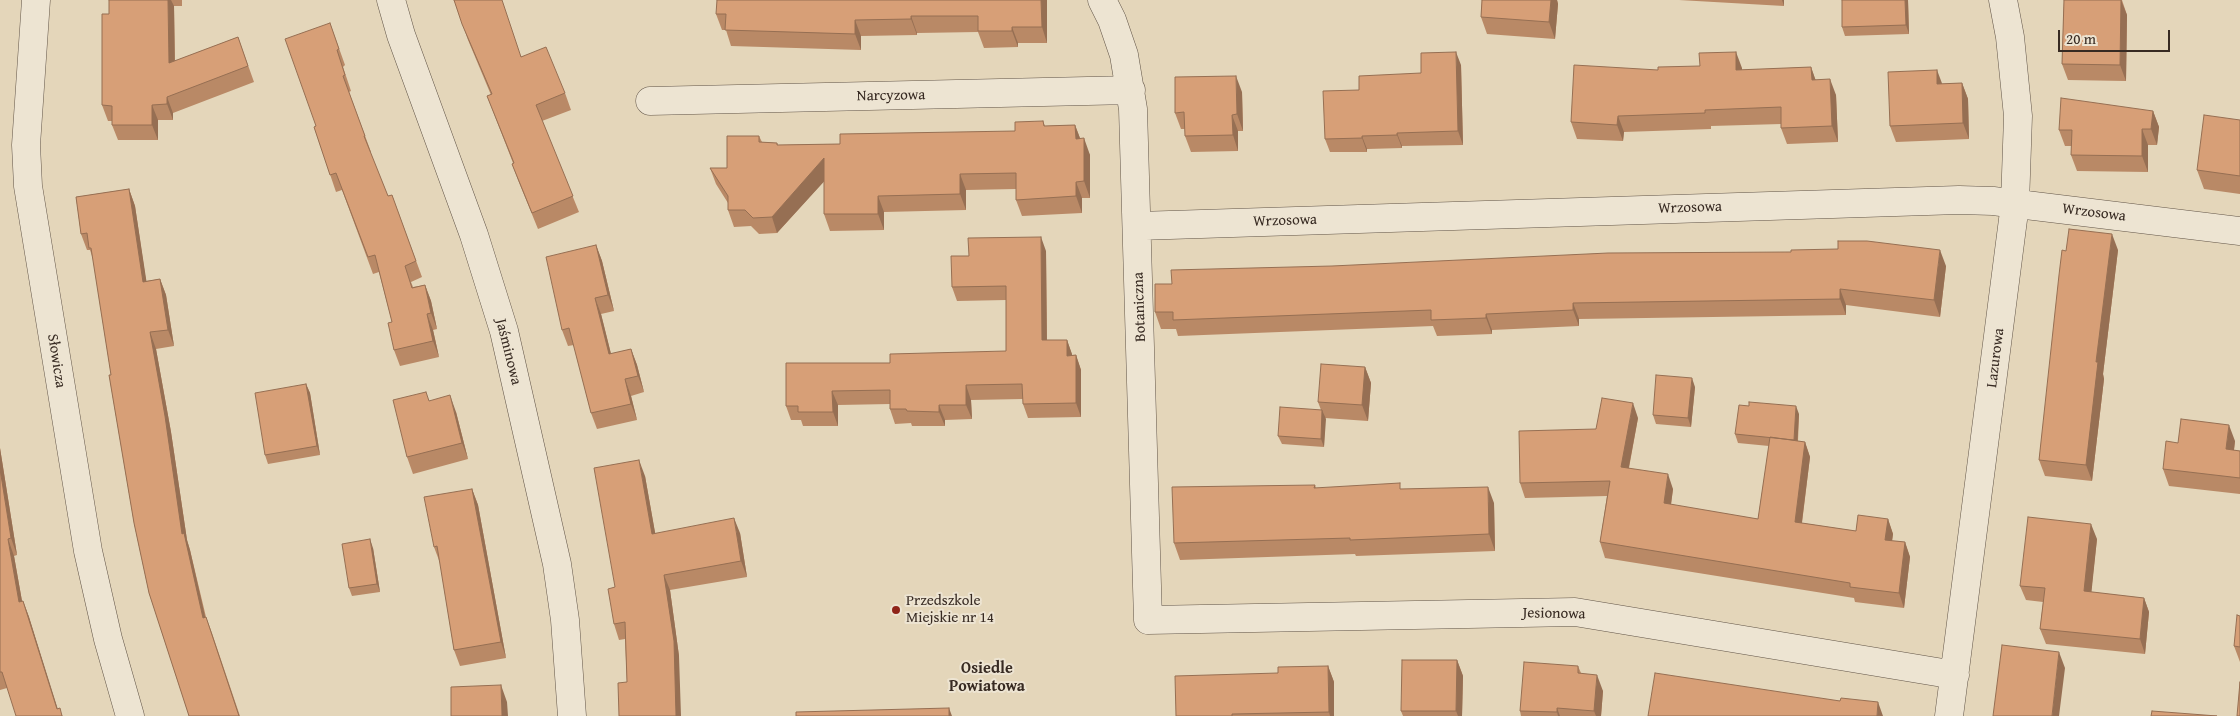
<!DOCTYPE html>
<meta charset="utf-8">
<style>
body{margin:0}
#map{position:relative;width:2240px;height:716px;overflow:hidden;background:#e4d6ba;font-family:"Gentium Book Plus",serif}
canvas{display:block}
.scale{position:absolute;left:2058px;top:30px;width:112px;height:22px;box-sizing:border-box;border:2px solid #372a22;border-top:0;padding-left:6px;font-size:15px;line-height:18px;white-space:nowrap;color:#372a22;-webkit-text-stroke:4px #ede4d2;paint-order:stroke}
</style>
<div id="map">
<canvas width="2240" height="716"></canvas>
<div class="scale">20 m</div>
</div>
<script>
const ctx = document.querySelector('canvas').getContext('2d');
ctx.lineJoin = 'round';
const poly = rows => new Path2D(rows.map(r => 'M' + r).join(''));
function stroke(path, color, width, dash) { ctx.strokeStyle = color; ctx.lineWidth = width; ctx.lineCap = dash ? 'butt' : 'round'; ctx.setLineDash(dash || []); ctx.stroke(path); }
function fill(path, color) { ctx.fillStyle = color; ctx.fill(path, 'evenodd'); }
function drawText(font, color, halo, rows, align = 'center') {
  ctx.font = font + ' "Gentium Book Plus",serif'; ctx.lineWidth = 4; ctx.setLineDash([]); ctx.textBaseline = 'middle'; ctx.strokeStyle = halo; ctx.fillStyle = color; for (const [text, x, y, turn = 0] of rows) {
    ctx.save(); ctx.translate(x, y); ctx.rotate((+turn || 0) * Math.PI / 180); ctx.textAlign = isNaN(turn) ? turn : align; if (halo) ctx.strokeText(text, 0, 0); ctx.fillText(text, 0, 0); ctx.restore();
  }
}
const street = poly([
 [36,0,26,145,28,186,88,551,108,639,130,716],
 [391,0,401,35,474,235,504,331,557,564,565,620,572,716],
 [1102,0,1112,20,1124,55,1133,109,1148,620,1575,612,1955,675],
 [650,101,1131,90],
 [1138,226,1959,200,1993,201,2240,231],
 [1949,716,2015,204,2018,116,2010,37,2003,0]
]);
stroke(street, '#625548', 29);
stroke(street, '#ede4d2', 28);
fill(poly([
 [109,0,182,0,182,6,174,6,175,61,238,37,254,82,173,113,173,120,158,120,158,140,118,140,112,125,112,121,108,121,102,105,109,14],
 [454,0,565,93,571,110,542,121,579,212,538,229,518,180,512,164,513,163,487,96,491,95,468,40],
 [1047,0,1047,43,1018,43,1018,47,984,48,978,32,917,33,917,35,861,36,861,50,731,46,726,30,722,30,716,14],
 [1482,0,1557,0,1558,4,1555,39,1487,34,1481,17],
 [1679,0,1784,0,1784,6],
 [1908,0,1909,34,1845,36,1842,27],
 [2064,0,2122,0,2127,15,2126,81,2068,80,2062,64],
 [330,23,345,65,343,67,351,91,349,92,371,152,370,152,388,196,392,195,422,277,411,282,413,287,425,285,431,301,437,329,433,330,439,357,400,366,394,350,392,322,379,272,373,274,342,190,336,192,314,127,316,126],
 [1461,65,1463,145,1402,146,1402,148,1367,149,1367,152,1330,152,1325,139,1359,90,1421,73],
 [1811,67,1815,79,1836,95,1838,142,1787,144,1781,128,1781,124,1711,126,1711,129,1624,132,1623,141,1577,139,1571,122,1658,70,1742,68,1742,70],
 [1962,83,1968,99,1969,139,1896,142,1890,126,1942,84],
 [1242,92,1243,131,1238,131,1238,151,1191,152,1185,136,1185,129,1181,129,1175,113],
 [2153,111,2159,127,2157,145,2148,145,2148,172,2077,171,2071,155,2072,146,2065,146,2059,130],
 [2240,120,2240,194,2204,189,2197,170],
 [1043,121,1045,126,1075,125,1080,138,1090,155,1090,198,1082,198,1082,213,1022,216,1016,200,1016,189,966,190,966,210,884,212,884,230,830,231,824,214,824,181,777,233,759,234,751,226,734,227,728,210,728,203,716,184,710,168,727,168,759,136,762,142,777,143,778,145,840,144,1015,131],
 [129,189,135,206,146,281,160,279,166,295,174,346,156,349,171,432,187,540,190,550,206,617,212,633,240,716,189,716,149,593,134,523,109,375,111,375,93,259,90,250,87,250,81,234,76,197],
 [596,245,602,261,614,311,601,314,611,354,631,349,637,365,644,392,631,396,637,420,597,429,591,413,574,345,568,346,562,330],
 [2118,250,2103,374,2104,379,2092,481,2045,476,2039,460,2066,251],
 [1046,251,1047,340,1067,340,1072,355,1076,355,1081,370,1081,417,1028,418,1023,404,1023,399,971,400,972,419,945,420,945,426,912,426,911,423,895,424,890,409,890,404,838,405,838,426,803,426,801,420,791,420,786,406,890,363,1006,351,1006,300,957,301,952,287,969,256],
 [1946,266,1940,317,1846,305,1846,315,1579,319,1579,326,1492,330,1492,334,1437,336,1433,326,1178,336,1176,329,1161,329,1155,312],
 [1365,367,1371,383,1368,421,1325,418,1324,447,1282,444,1278,436,1321,410,1318,402],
 [306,384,310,393,320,455,268,464,265,455],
 [1695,387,1691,427,1656,424,1653,415],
 [429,401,456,412,468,459,413,474,407,457],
 [1799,414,1798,441,1805,442,1810,457,1802,523,1856,531,1888,519,1893,534,1892,541,1905,542,1910,557,1904,608,1855,602,1854,598,1605,558,1600,542,1607,496,1525,498,1520,483,1596,429,1638,418,1629,468,1673,489,1671,505,1758,519,1769,446,1738,443,1735,434],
 [2235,441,2234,450,2240,451,2240,494,2169,486,2163,469,2178,443],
 [0,448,17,555,14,556,22,601,23,601,29,617,57,709,63,716,7,688,0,690],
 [645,476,655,533,740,533,747,577,670,590,679,656,627,682,625,639,619,640,614,624,615,587],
 [1315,485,1316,488,1402,489,1494,503,1495,551,1356,556,1355,554,1180,560,1174,543],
 [472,489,478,505,506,658,460,666,454,650,440,563,434,547],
 [2097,539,2091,592,2144,598,2149,612,2145,654,2046,644,2040,629,2043,602,2026,600,2020,586],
 [373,548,380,592,352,596,349,588],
 [2240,616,2240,662,2234,646],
 [1457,660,1463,676,1462,716,1403,716,1401,711],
 [1328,666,1334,682,1334,716,1176,716,1278,673],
 [1578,666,1581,673,1603,691,1601,716,1521,716,1520,711]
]), '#b98966');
fill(poly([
 [168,0,171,0,174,6,175,79,169,63],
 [1041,0,1047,0,1047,43,1042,27],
 [1551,0,1557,0,1558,4,1555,39,1549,22],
 [1782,0,1784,0,1784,6],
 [1905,0,1908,0,1909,34,1906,25],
 [2121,0,2127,15,2126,81,2120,65],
 [911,16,917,33,917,35,911,19],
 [855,20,861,36,861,50,855,34],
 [1012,27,1018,43,1018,47,1012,31],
 [1456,52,1461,65,1463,145,1458,131],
 [1736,52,1742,68,1742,87,1736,70],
 [1811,67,1817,84,1812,80],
 [1937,70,1943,86,1937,84],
 [1236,76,1242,92,1243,131,1237,114],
 [1830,79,1836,95,1838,142,1832,126],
 [1962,83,1968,99,1969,139,1963,123],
 [167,97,173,113,173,120,167,104],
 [152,105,158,120,158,140,152,125],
 [2153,111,2159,127,2157,145,2151,129],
 [1232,115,1238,131,1238,151,1233,135],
 [1618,116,1624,132,1623,141,1617,125],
 [1075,125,1081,141,1076,139],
 [2142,129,2148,145,2148,172,2142,156],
 [1397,133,1402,146,1402,148,1397,135],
 [1362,136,1367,149,1367,152,1362,138],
 [1084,138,1090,155,1090,198,1084,181],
 [824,158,830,175,777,233,772,217],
 [960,174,966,190,966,210,960,194],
 [1076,182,1082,198,1082,213,1076,196],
 [129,189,135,206,149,298,143,282],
 [878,196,884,212,884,230,878,214],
 [2112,234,2118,250,2103,374,2104,379,2092,481,2086,465,2096,362],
 [1041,237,1046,251,1047,355,1042,340],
 [596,245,602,261,614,311,608,295],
 [1940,250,1946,266,1940,317,1934,300],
 [160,279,166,295,174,346,168,330],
 [425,285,431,301,437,329,431,313],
 [1840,289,1846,305,1846,315,1840,299],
 [595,298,601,314,615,370,609,354],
 [1573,303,1579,319,1579,326,1573,310],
 [427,314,433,330,439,357,433,341],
 [1486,314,1492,330,1492,334,1486,318],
 [150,332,156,349,171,432,187,540,190,550,209,634,203,618,182,534],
 [1067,340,1072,354,1072,370,1067,356],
 [631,349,637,365,644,392,638,376],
 [1076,355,1081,370,1081,417,1076,403],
 [1365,367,1371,383,1368,421,1362,405],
 [1692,378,1695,387,1691,427,1688,418],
 [625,379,631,396,637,420,631,404],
 [306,384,310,393,320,455,317,446],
 [966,385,971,400,972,419,966,405],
 [832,391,838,405,838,426,833,412],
 [450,395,456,412,468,459,462,443],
 [1633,403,1638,418,1626,482,1621,467],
 [939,405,945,420,945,426,939,412],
 [1796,406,1799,414,1797,449,1794,441],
 [1322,410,1326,419,1324,447,1321,439],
 [2229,425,2235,441,2232,466,2226,449],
 [1805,442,1810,457,1800,537,1795,522],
 [0,448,17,555,11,538,0,469],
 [639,460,645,476,658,549,652,534],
 [1668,474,1673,489,1669,518,1664,503],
 [1488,487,1494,503,1495,551,1489,534],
 [472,489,478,505,506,658,501,642],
 [734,518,740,533,747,577,741,561],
 [1888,519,1893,534,1890,555,1885,540],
 [2091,524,2097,539,2090,606,2084,591],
 [8,539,14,556,25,618,19,602],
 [370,539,373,548,380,592,377,584],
 [1905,542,1910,557,1904,608,1899,593],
 [664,575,670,590,679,656,681,716,676,716],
 [2144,598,2149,612,2145,654,2140,639],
 [23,601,29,617,60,716,59,716],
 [2059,652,2065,668,2059,716,2052,716],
 [1457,660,1463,676,1462,716,1458,716,1456,711],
 [1328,666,1334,682,1334,716,1330,716,1329,712],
 [1597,675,1603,691,1601,716,1596,716,1594,711],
 [501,685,507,702,508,716,502,716],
 [1878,702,1883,716,1877,716],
 [949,708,952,716,949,716],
 [1557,708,1560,716,1558,716,1557,712]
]), '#966f53');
const building = poly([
 [109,0,168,0,169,63,238,37,248,66,167,97,167,104,152,105,152,125,112,125,112,106,102,105,102,14,109,14,109,0],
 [454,0,502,0,521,57,546,47,565,93,536,105,573,196,532,213,512,164,514,163,487,96,492,94,462,24,454,0],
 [717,0,1041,0,1042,27,1012,27,1012,31,978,31,978,16,911,16,911,19,855,20,855,34,725,30,726,14,716,14,717,0],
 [1482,0,1551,0,1549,22,1481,17,1482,0],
 [1842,0,1905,0,1906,25,1842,27,1842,0],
 [2064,0,2121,0,2120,65,2062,64,2064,0],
 [330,23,339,49,337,50,345,75,343,76,365,136,364,136,388,196,392,195,416,261,405,266,412,288,425,285,431,313,427,314,433,341,394,350,388,323,392,322,375,255,368,257,336,173,330,175,314,127,316,126,285,39,330,23],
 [1456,52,1458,131,1397,133,1397,135,1362,136,1362,138,1325,139,1323,91,1359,90,1359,76,1421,73,1421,53,1456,52],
 [1736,52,1736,70,1811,67,1812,80,1830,79,1832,126,1781,128,1781,107,1705,110,1705,113,1618,116,1617,125,1571,122,1574,65,1658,70,1658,67,1700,66,1699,53,1736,52],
 [1937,70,1937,84,1962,83,1963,123,1890,126,1888,72,1937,70],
 [1236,76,1237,114,1232,115,1233,135,1185,136,1184,112,1175,113,1175,77,1236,76],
 [2061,98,2153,111,2151,129,2142,129,2142,156,2071,155,2072,130,2059,130,2061,98],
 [2204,115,2240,120,2240,176,2197,170,2204,115],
 [1043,121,1044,126,1075,125,1076,139,1084,138,1084,181,1076,182,1076,196,1016,200,1016,173,960,174,960,194,878,196,878,214,824,214,824,158,772,217,753,218,745,210,728,210,728,196,710,168,727,168,727,136,759,136,759,142,777,143,777,145,840,144,840,134,1015,131,1015,122,1043,121],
 [129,189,143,282,160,279,168,330,150,332,165,416,182,534,184,533,203,618,206,617,239,716,189,716,149,593,134,523,109,375,111,375,91,248,89,248,87,233,81,234,76,197,129,189],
 [2069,229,2112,234,2096,362,2098,362,2086,465,2039,460,2059,275,2062,250,2066,251,2069,229],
 [1041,237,1042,340,1067,340,1067,356,1076,355,1076,403,1023,404,1022,384,966,385,966,405,939,405,939,412,907,411,906,409,890,409,890,390,832,391,833,412,798,412,798,406,786,406,786,363,890,363,890,354,1006,351,1006,286,952,287,951,256,969,256,968,238,1041,237],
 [1838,241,1867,241,1940,250,1934,300,1840,289,1840,299,1573,303,1573,310,1486,314,1486,318,1431,320,1431,310,1173,320,1173,312,1155,312,1155,284,1172,284,1171,270,1332,266,1608,253,1791,252,1791,250,1838,249,1838,241],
 [596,245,608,295,595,298,609,354,631,349,638,376,625,379,631,404,591,413,569,328,562,330,546,257,596,245],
 [1321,364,1365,367,1362,405,1318,402,1321,364],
 [1656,375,1692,378,1688,418,1653,415,1656,375],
 [306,384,317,446,265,455,255,393,306,384],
 [426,392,429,401,450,395,462,443,407,457,393,400,426,392],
 [1602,398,1633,403,1621,467,1668,474,1664,503,1758,519,1770,437,1805,442,1795,522,1856,531,1858,515,1888,519,1885,540,1905,542,1899,593,1850,587,1850,583,1600,542,1610,481,1520,483,1519,431,1596,429,1602,398],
 [1749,402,1796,406,1794,440,1735,434,1739,405,1749,406,1749,402],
 [1280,407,1322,410,1321,439,1278,436,1280,407],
 [2181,419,2229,425,2226,449,2240,451,2240,478,2163,469,2166,441,2178,443,2181,419],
 [639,460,652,534,734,518,741,561,664,575,674,641,676,716,619,716,618,683,627,682,625,622,614,624,608,589,615,587,594,468,639,460],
 [0,469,11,538,8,539,19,602,23,601,57,709,60,708,62,716,16,716,2,672,0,672,0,469],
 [1400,483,1400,489,1488,487,1489,534,1350,540,1350,538,1174,543,1172,487,1315,485,1314,488,1400,483],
 [472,489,501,642,454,650,437,546,434,547,424,497,472,489],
 [2028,517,2091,524,2084,591,2144,598,2140,639,2040,629,2045,588,2020,586,2028,517],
 [370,539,377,584,349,588,342,544,370,539],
 [2237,615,2240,616,2240,647,2234,646,2237,615],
 [2002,645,2059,652,2052,716,1993,716,2002,645],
 [1402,660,1457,660,1456,711,1401,711,1402,660],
 [1524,662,1578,666,1578,673,1597,675,1594,711,1557,708,1557,712,1520,711,1524,662],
 [1328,666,1329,712,1232,714,1232,716,1176,716,1175,676,1278,673,1278,667,1328,666],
 [1655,673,1840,701,1841,698,1878,702,1877,716,1648,716,1655,673],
 [2240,682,2240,716,2237,716,2240,682],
 [501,685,502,716,451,716,451,687,501,685],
 [949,708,949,716,796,716,796,712,949,708],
 [2152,711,2217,716,2151,716,2152,711]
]);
fill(building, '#d79f77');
stroke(building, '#966f53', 1);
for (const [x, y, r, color] of [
 [896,610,5,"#8f2418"]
]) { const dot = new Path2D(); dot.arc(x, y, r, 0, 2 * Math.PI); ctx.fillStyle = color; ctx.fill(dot); stroke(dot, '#ede4d2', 2); }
drawText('15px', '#372a22', '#ede4d2', [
 ["Narcyzowa",891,96,-1],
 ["Wrzosowa",1690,208,-2],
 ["Wrzosowa",2094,213,7],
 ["Wrzosowa",1285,221,-2],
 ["Botaniczna",1140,307,-92],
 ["Jaśminowa",508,352,76],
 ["Lazurowa",1996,358,-83],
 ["Słowicza",56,361,81],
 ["Jesionowa",1554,614,1]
]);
drawText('15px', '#372a22', '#ede4d2', [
 ["Przedszkole",906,601],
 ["Miejskie nr 14",906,618]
], 'left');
drawText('bold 16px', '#372a22', '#ede4d2', [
 ["Osiedle",987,669],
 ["Powiatowa",987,687]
]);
</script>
